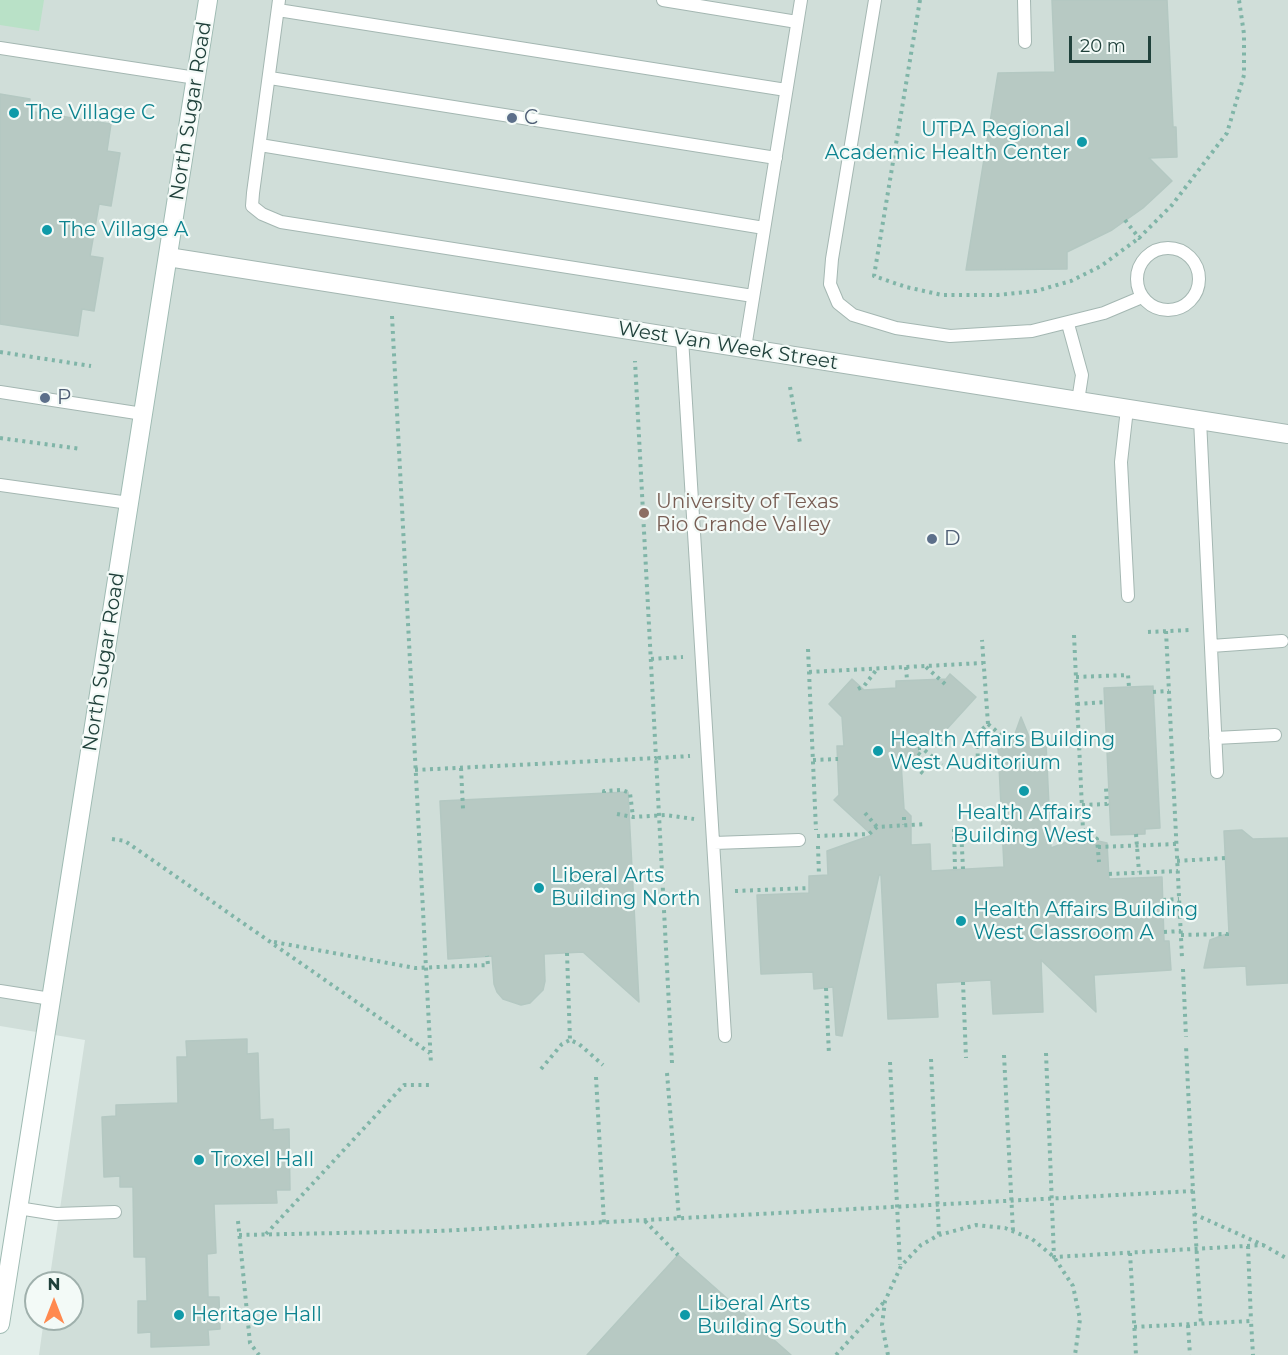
<!DOCTYPE html>
<style>
body{margin:0}
#map{position:relative;width:1288px;height:1355px;overflow:hidden;background:#e2eeea;font-family:Montserrat,sans-serif}
canvas{display:block}
.north{position:absolute;left:24px;top:1271px;width:60px;height:60px;box-sizing:border-box;background:#f3faf7;border:2px solid #9fb0ac;border-radius:50%;rotate:0deg;font-size:16px;font-weight:700;line-height:24px;text-align:center;color:#20413b}
.north::after{content:'';display:block;margin:auto;width:21px;height:27px;background:#ff894f;clip-path:polygon(50% 0,100% 100%,50% 72%,0 100%)}
.scale{position:absolute;left:1069px;top:36px;width:82px;height:27px;box-sizing:border-box;border:3px solid #20413b;border-top:0;padding-left:8px;font-size:18px;line-height:21px;white-space:nowrap;color:#20413b;-webkit-text-stroke:4px #f3faf7;paint-order:stroke}
</style>
<div id="map">
<canvas width="1288" height="1355"></canvas>
<div class="north">N</div>
<div class="scale">20 m</div>
</div>
<script>
const ctx = document.querySelector('canvas').getContext('2d');
ctx.lineJoin = 'round';
function fill(path, color) { ctx.fillStyle = color; ctx.fill(path, 'evenodd'); }
const poly = rows => new Path2D(rows.map(r => 'M' + r).join(''));
function stroke(path, color, width, dash) { ctx.strokeStyle = color; ctx.lineWidth = width; ctx.lineCap = dash ? 'butt' : 'round'; ctx.setLineDash(dash || []); ctx.stroke(path); }
function drawText(font, color, halo, rows, align = 'center') {
  ctx.font = font + ' Montserrat,sans-serif'; ctx.lineWidth = 4.5; ctx.setLineDash([]); ctx.textBaseline = 'middle'; ctx.strokeStyle = halo; ctx.fillStyle = color; for (const [text, x, y, turn = 0] of rows) {
    ctx.save(); ctx.translate(x, y); ctx.rotate((+turn || 0) * Math.PI / 180); ctx.textAlign = isNaN(turn) ? turn : align; if (halo) ctx.strokeText(text, 0, 0); ctx.fillText(text, 0, 0); ctx.restore();
  }
}
fill(poly([
 [0,0,1288,0,1288,1355,39,1355,44,1319,72,1319,72,1283,49,1283,85,1040,0,1026]
]), '#d0ded9');
fill(poly([
 [0,0,44,0,39,31,0,25]
]), '#b9e1c7');
const building = poly([
 [1052,0,1167,0,1173,127,1176,127,1177,157,1149,158,1172,181,1143,208,1112,230,1067,252,1067,269,966,270,998,73,1055,72,1052,0],
 [0,94,30,99,28,111,111,124,107,151,120,153,111,206,99,204,90,256,103,258,94,311,82,309,78,336,0,324,0,94],
 [950,674,976,697,935,742,918,743,919,761,901,762,904,809,911,816,911,845,930,844,931,871,1004,867,998,745,1011,745,1021,717,1032,744,1046,743,1051,848,1080,837,1107,843,1109,879,1162,877,1164,941,1169,941,1171,970,1094,975,1096,1012,1041,960,1043,1012,993,1014,991,980,936,983,938,1017,888,1019,881,875,879,875,842,1036,836,1035,833,987,814,989,813,972,761,974,757,895,809,893,809,876,828,875,827,851,872,835,834,800,839,795,837,746,844,746,842,717,829,704,852,679,864,690,896,688,896,681,946,679,950,674],
 [1153,686,1160,828,1145,829,1145,834,1111,835,1104,688,1153,686],
 [628,792,639,1002,583,952,544,954,545,981,543,990,530,1003,521,1005,503,999,497,992,494,984,492,956,448,959,440,801,628,792],
 [1242,830,1253,839,1288,838,1288,983,1247,985,1246,966,1204,968,1210,940,1229,933,1224,831,1242,830],
 [247,1039,247,1054,258,1053,260,1120,273,1119,273,1130,289,1129,290,1190,276,1190,277,1203,214,1204,216,1253,207,1254,208,1297,219,1297,220,1329,208,1330,209,1345,151,1347,151,1332,138,1333,138,1301,147,1301,146,1257,134,1257,133,1187,120,1187,120,1176,104,1177,102,1117,116,1116,116,1105,178,1103,177,1057,187,1057,186,1041,247,1039],
 [678,1255,791,1355,587,1355,678,1255]
]);
fill(building, '#b7c9c3');
stroke(building, '#b4c8c2', 1.5);
const lane = poly([
 [279,0,253,193,252,206,262,214,281,222,753,296],
 [663,0,797,22],
 [875,0,832,259,830,284,838,303,853,315,896,328,950,336,1032,331,1104,313,1142,297],
 [1024,0,1025,42],
 [278,10,786,90],
 [0,48,196,78],
 [270,78,776,158],
 [260,145,764,228],
 '1137 279a31 31 0 1 1 62 0a31 31 0 1 1-62 0Z',
 [1068,324,1082,375,1078,401],
 [682,338,725,1036],
 [745,348,801,0],
 [0,392,143,414],
 [1127,409,1121,462,1128,596],
 [1200,420,1217,772],
 [0,485,129,503],
 [1211,646,1282,641],
 [1215,738,1275,735],
 [714,843,799,840],
 [0,991,51,999],
 [18,1208,56,1214,115,1212]
]);
const street = poly([
 [168,257,1288,434]
]);
const secondary = poly([
 [0,1324,208,0]
]);
stroke(lane, '#a4b7b2', 14);
stroke(street, '#a4b7b2', 20);
stroke(secondary, '#9fbbb3', 20);
stroke(poly([
 [920,0,874,276,906,287,942,295,998,295,1036,291,1071,281,1101,266,1139,238],
 [1125,220,1139,238,1172,205,1227,133,1244,75,1244,34,1239,0],
 [392,316,431,1064],
 [0,352,91,366],
 [790,387,800,443],
 [0,438,81,449],
 [1166,631,1182,958],
 [1148,632,1191,630],
 [1074,635,1083,830,1097,839,1099,862],
 [808,649,816,830],
 [651,659,683,657],
 [906,667,907,680],
 [926,667,945,684],
 [809,672,983,663],
 [1076,677,1128,675,1129,687],
 [858,689,864,686,877,669],
 [1153,692,1169,691],
 [1077,704,1105,702],
 [988,724,1015,747],
 [918,748,922,748,942,765],
 [918,753,932,766],
 [813,760,838,759],
 [909,762,925,775],
 [978,764,977,734,988,724,982,640],
 [461,768,463,809],
 [415,770,656,758,635,361],
 [604,793,604,791,622,790,630,793,633,817],
 [1082,805,1107,804,1106,788,1109,788],
 [865,813,877,827],
 [617,814,633,817,665,815,694,819],
 [904,817,904,825],
 [954,829,955,869],
 [961,829,963,869],
 [1136,834,1139,872],
 [817,836,869,834,877,827,926,824],
 [112,839,125,841,430,1053],
 [818,846,819,876],
 [1098,847,1176,844],
 [1177,861,1226,858],
 [1109,874,1178,871],
 [735,891,809,888],
 [1163,900,1179,899],
 [1164,932,1181,931],
 [1181,935,1227,934,1227,937],
 [274,942,415,968,488,965,487,956],
 [567,953,570,1040,579,1044,603,1065],
 [1183,969,1186,1037],
 [963,982,966,1058],
 [826,988,829,1055],
 [1046,1053,1054,1257,1263,1245],
 [1004,1055,1013,1231],
 [931,1059,939,1235],
 [890,1062,900,1265],
 [672,1063,656,758,690,756],
 [541,1069,562,1044,570,1040],
 [667,1073,679,1218],
 [596,1077,604,1223],
 [1193,1191,1201,1324],
 [1194,1214,1263,1245,1288,1259],
 [238,1221,250,1343,259,1355],
 [645,1221,678,1255],
 [266,1234,404,1085,431,1085],
 [239,1235,439,1231,1193,1191,1186,1046],
 [1248,1246,1251,1321],
 [1130,1253,1136,1355],
 [1188,1325,1190,1355],
 [1134,1327,1251,1321,1253,1355],
 [836,1355,884,1302],
 [888,1355,882,1325,885,1301,901,1266,921,1245,939,1235,976,1225,1005,1228,1032,1239,1054,1257,1073,1286,1080,1319,1075,1355]
]), '#80b5a8', 4, [3, 4.5]);
stroke(lane, '#fff', 12);
stroke(street, '#fff', 18);
stroke(secondary, '#fff', 18);
for (const [x, y, r, color] of [
 [14,113,6,"#0f9aa8"],
 [512,118,6,"#5c6f8a"],
 [1082,142,6,"#0f9aa8"],
 [47,230,6,"#0f9aa8"],
 [45,398,6,"#5c6f8a"],
 [644,513,6,"#8d6e63"],
 [932,539,6,"#5c6f8a"],
 [878,751,6,"#0f9aa8"],
 [1024,791,6,"#0f9aa8"],
 [539,888,6,"#0f9aa8"],
 [961,921,6,"#0f9aa8"],
 [199,1160,6,"#0f9aa8"],
 [179,1315,6,"#0f9aa8"],
 [685,1315,6,"#0f9aa8"]
]) { const dot = new Path2D(); dot.arc(x, y, r, 0, 2 * Math.PI); ctx.fillStyle = color; ctx.fill(dot); stroke(dot, '#f3faf7', 2); }
drawText('20px', '#20413b', '#f3faf7', [
 ["North Sugar Road",191,111,-81],
 ["West Van Week Street",728,346,9],
 ["North Sugar Road",104,662,-81]
]);
drawText('20px', '#0d838f', '#f3faf7', [
 ["The Village C",26,113],
 ["UTPA Regional",1070,130,"right"],
 ["Academic Health Center",1070,153,"right"],
 ["The Village A",59,230],
 ["Health Affairs Building",890,740],
 ["West Auditorium",890,763],
 ["Health Affairs",1024,813,"center"],
 ["Building West",1024,836,"center"],
 ["Liberal Arts",551,876],
 ["Building North",551,899],
 ["Health Affairs Building",973,910],
 ["West Classroom A",973,933],
 ["Troxel Hall",211,1160],
 ["Liberal Arts",697,1304],
 ["Building South",697,1327],
 ["Heritage Hall",191,1315]
], 'left');
drawText('20px', '#4e5e75', '#f3faf7', [
 ["C",524,118],
 ["P",57,398],
 ["D",944,539]
], 'left');
drawText('20px', '#785e54', '#f3faf7', [
 ["University of Texas",656,502],
 ["Rio Grande Valley",656,525]
], 'left');
</script>
